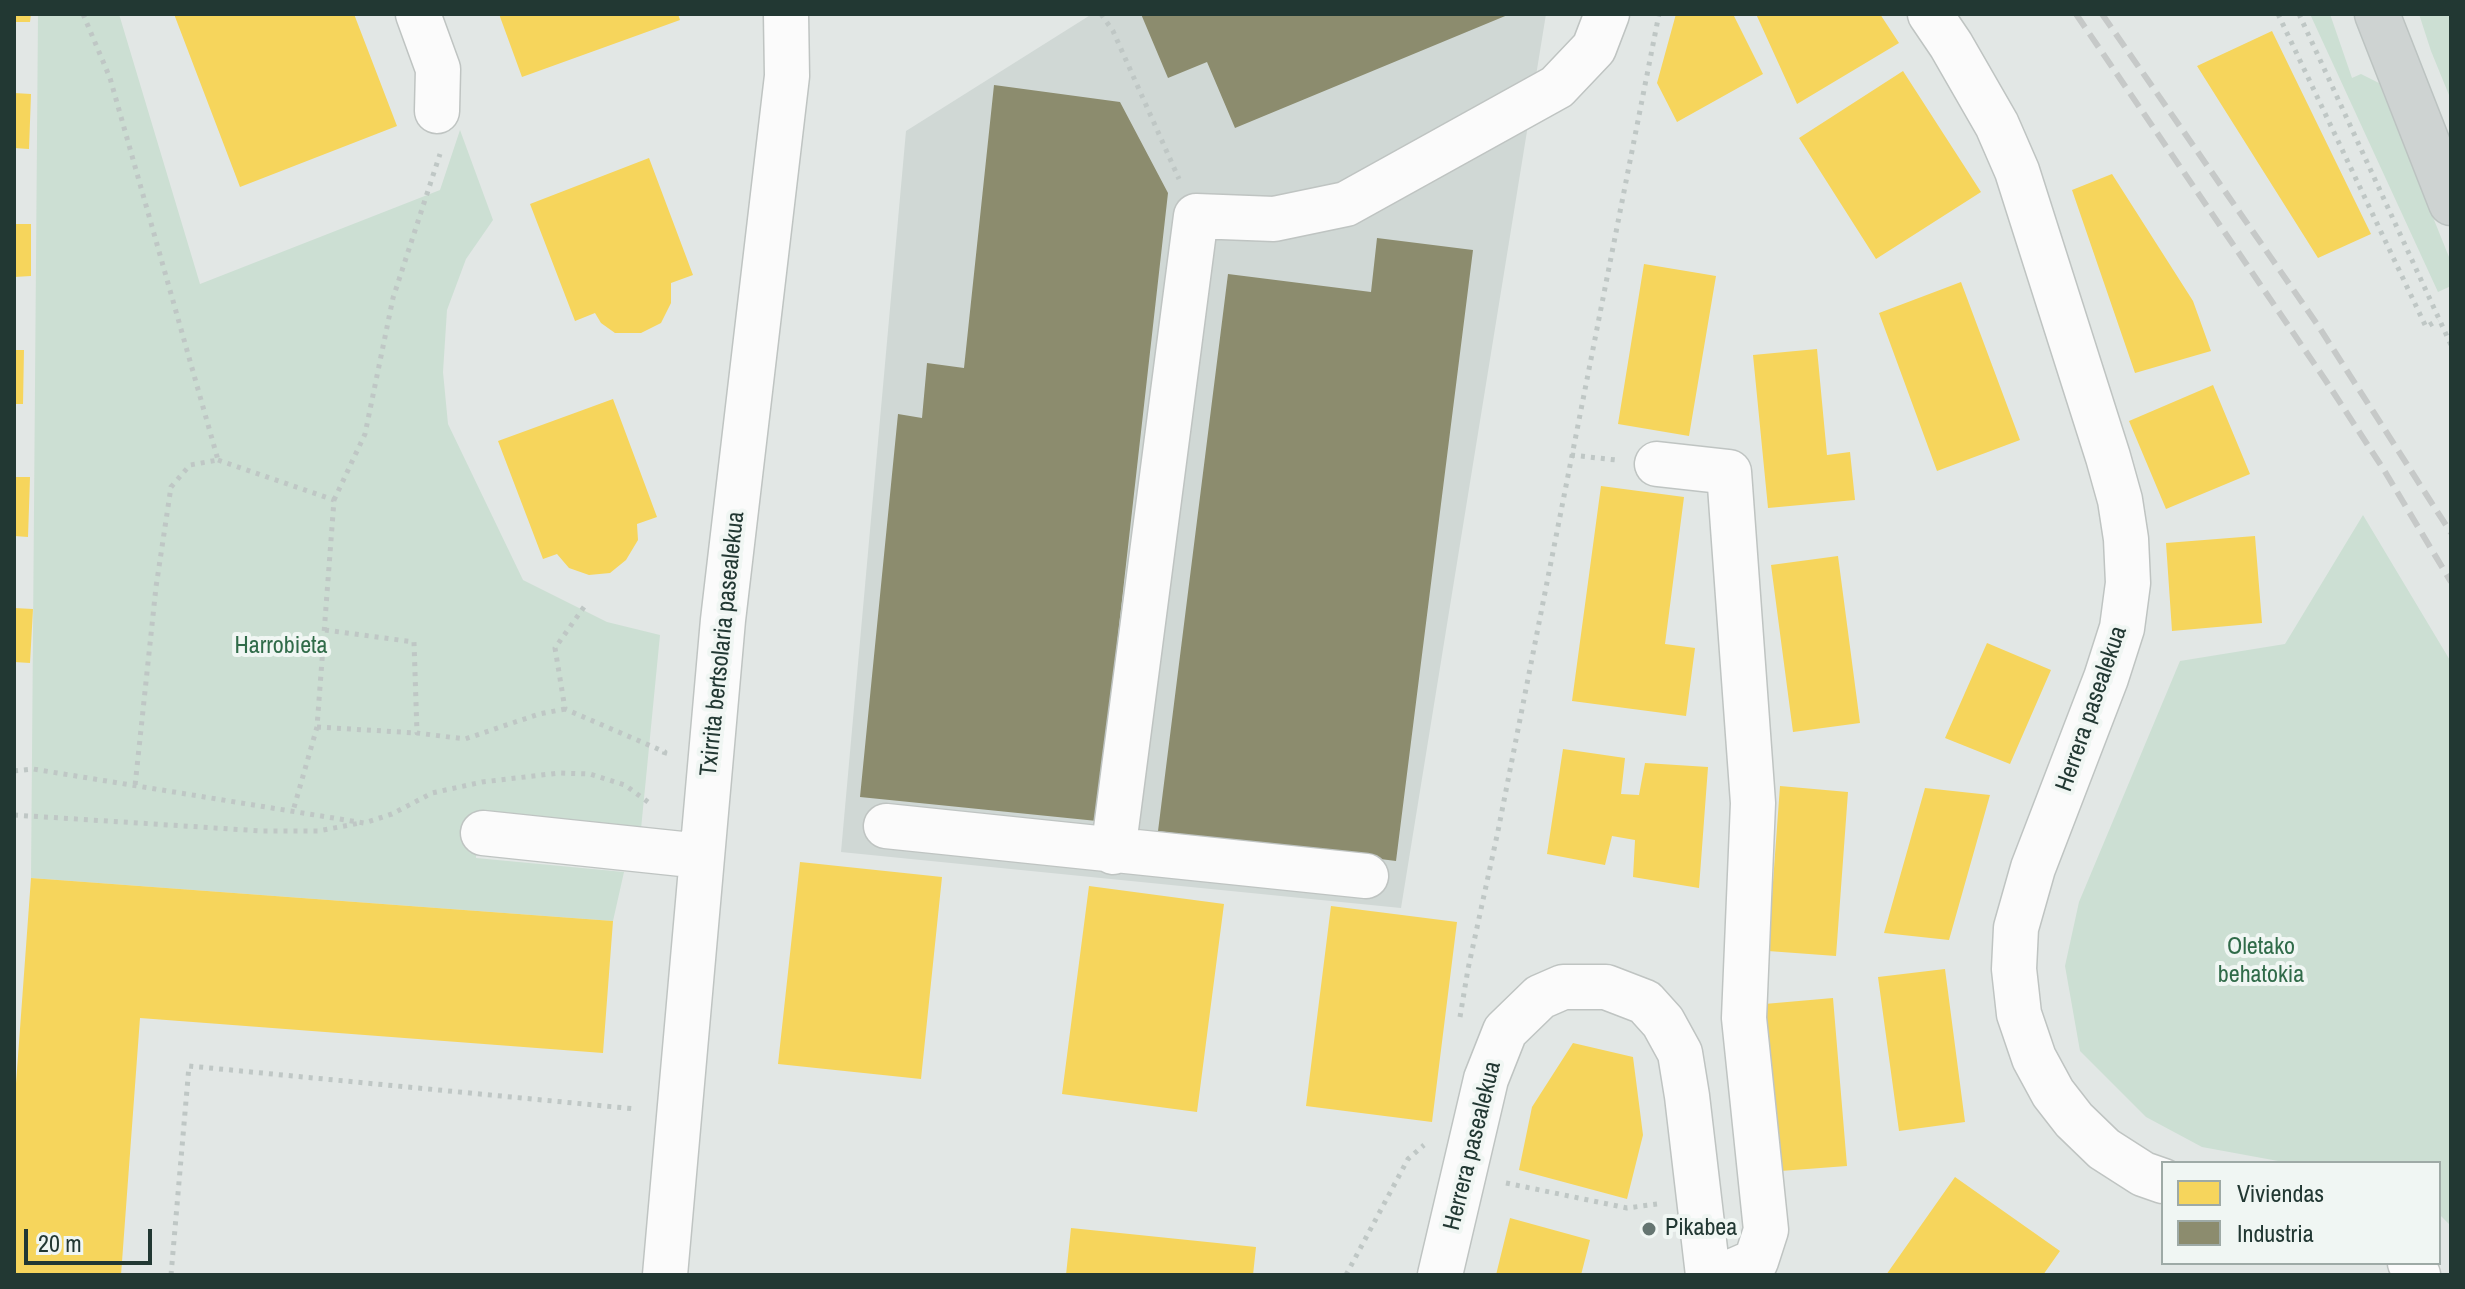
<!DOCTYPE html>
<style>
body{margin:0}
#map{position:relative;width:2465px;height:1289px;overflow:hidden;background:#e2e7e5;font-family:"Archivo Narrow",sans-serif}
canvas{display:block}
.frame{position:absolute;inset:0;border:16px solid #223833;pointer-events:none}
.legend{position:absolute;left:2161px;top:1161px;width:280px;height:104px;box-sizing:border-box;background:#f0f6f3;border:2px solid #9eaaa6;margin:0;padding:10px 14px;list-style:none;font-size:24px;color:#223833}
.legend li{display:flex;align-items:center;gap:16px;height:40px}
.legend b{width:40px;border:2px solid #9eaaa6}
.scale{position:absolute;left:24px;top:1229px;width:128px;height:36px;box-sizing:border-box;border:4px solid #223833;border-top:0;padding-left:10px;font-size:24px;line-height:28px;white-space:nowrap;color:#223833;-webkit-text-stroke:6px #f0f6f3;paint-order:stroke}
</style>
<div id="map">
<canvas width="2465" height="1289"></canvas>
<div class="frame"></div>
<ul class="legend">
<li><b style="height:22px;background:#f6d55c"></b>Viviendas</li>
<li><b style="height:22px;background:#8c8c6e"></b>Industria</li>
</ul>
<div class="scale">20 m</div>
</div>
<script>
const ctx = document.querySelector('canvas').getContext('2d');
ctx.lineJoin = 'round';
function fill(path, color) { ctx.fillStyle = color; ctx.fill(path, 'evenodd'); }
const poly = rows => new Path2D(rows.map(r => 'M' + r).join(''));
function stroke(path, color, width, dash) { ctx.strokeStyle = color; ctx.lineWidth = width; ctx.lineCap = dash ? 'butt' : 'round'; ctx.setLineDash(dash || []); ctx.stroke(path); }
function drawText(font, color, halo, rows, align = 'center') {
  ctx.font = font + ' "Archivo Narrow",sans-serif'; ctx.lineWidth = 8; ctx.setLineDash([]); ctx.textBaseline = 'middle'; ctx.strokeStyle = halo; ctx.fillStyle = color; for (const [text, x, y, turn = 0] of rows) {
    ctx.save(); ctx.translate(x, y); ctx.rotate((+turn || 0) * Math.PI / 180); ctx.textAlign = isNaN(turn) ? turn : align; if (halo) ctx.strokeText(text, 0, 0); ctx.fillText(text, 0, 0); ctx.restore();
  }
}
fill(poly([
 [1092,14,1546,14,1401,908,841,852,906,131]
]), '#d0d8d5');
fill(poly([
 [38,14,119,14,200,284,440,190,460,130,493,220,466,259,447,310,443,372,448,424,523,580,607,622,660,635,641,829,476,816,476,858,624,872,613,921,31,878],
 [2310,14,2330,14,2352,78,2361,74,2379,83,2451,262,2451,286,2438,292],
 [2419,14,2451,14,2451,100,2431,51],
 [2363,515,2451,662,2451,1226,2439,1214,2439,1163,2289,1163,2202,1147,2146,1117,2080,1051,2065,966,2079,902,2180,661,2285,644]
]), '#ccdfd3');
fill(poly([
 [14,14,31,14,30,22,14,22],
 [174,14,354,14,397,126,240,187],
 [499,14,678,14,680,20,522,77],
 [1676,14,1733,14,1763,74,1677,122,1657,83],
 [1756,14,1880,14,1899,43,1797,104],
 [2272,31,2371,234,2318,258,2197,66],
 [1903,71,1981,192,1876,259,1799,138],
 [14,93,31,94,29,149,14,148],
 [649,158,693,275,671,283,671,303,661,323,641,333,615,333,601,323,595,313,575,321,530,204],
 [2112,174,2193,301,2211,351,2135,373,2072,190],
 [14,224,31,224,31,276,14,277],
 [1644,264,1716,276,1689,436,1618,424],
 [1961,282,2020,440,1937,471,1879,313],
 [1817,349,1827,455,1850,452,1855,500,1768,508,1753,355],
 [14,350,24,350,23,404,14,404],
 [2213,385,2250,474,2166,509,2129,421],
 [613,399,657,517,637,524,638,540,626,560,610,573,589,575,569,568,557,554,543,559,498,441],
 [14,477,30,477,28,537,14,536],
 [1601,486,1684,497,1665,644,1695,648,1686,716,1572,701],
 [2255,536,2262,623,2172,631,2166,543],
 [1838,556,1860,723,1793,732,1771,565],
 [14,608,33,609,30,663,14,662],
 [1987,643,2051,670,2010,764,1945,738],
 [1563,749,1625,758,1621,794,1639,795,1645,763,1708,767,1699,888,1633,877,1635,840,1612,836,1605,865,1547,854],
 [1780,786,1848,792,1836,956,1768,951],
 [1925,788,1990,795,1949,940,1884,933],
 [800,862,942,877,921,1079,778,1064],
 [31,878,613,921,603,1053,140,1018,121,1275,14,1275,14,1111],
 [1089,886,1224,904,1197,1112,1062,1094],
 [1331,906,1457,922,1432,1122,1306,1106],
 [1945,969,1965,1122,1899,1131,1878,977],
 [1833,998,1847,1166,1767,1172,1753,1005],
 [1573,1043,1633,1057,1643,1135,1627,1199,1519,1170,1532,1107],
 [1955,1177,2060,1251,2043,1275,1886,1275],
 [1510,1218,1590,1240,1581,1275,1496,1275],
 [1071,1228,1256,1247,1253,1275,1066,1275]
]), '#f6d55c');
fill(poly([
 [1141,14,1510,14,1235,128,1207,62,1168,78],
 [994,85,1120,102,1168,193,1097,821,860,797,898,414,922,418,927,363,964,368],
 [1377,238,1473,250,1396,861,1158,831,1228,274,1371,292]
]), '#8c8c6e');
const minor = poly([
 [418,14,438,69,437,111],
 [1930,14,1951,45,1997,125,2017,171,2108,457,2120,500,2126,539,2128,583,2122,628,2106,678,2033,868,2016,928,2014,969,2019,1014,2034,1058,2053,1093,2074,1120,2104,1149,2143,1174,2163,1181],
 [1657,464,1729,472,1753,803,1744,1018,1766,1230,1756,1261,1724,1275],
 [886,826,1366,876],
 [483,833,701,856],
 [1113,852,1196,216,1274,219,1346,204,1557,87,1594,48,1607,14],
 [2410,1263,2418,1275],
 [665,1275,723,620,787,76,786,14],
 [1440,1275,1486,1079,1505,1031,1540,997,1563,987,1606,987,1645,1002,1663,1022,1680,1053,1687,1096,1708,1275]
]);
const major = poly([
 [2377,14,2451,203]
]);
stroke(minor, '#bfc4c2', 47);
stroke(major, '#bcc3c1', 47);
stroke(poly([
 [83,14,110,78,218,460,190,465,171,487,156,587,135,786],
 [1101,14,1113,31,1179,179],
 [2278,14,2426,327,2438,320],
 [2299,14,2451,345],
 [1571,455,1616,460],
 [218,460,334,500,317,727,293,811],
 [334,500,365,434,393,298,440,154],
 [584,607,555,648,565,709,665,752,664,755],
 [325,630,414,642,417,733,465,739,539,714,565,709],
 [317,727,417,733],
 [14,771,33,769,364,823,392,814,432,793,482,782,559,773,590,774,625,785,652,805],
 [14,815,262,831,318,831,360,823],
 [1460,1017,1468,969,1498,831,1659,14],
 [1506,1183,1627,1208,1657,1204],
 [171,1275,189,1066,636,1109],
 [1346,1275,1408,1159,1424,1145]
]), '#bfc7c5', 5, [4, 6]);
stroke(minor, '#fbfbfb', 44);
stroke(major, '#ced3d2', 44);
stroke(poly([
 [2076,14,2326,381,2384,470,2451,582],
 [2102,14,2317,324,2451,533]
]), '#c6c9c8', 6, [16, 8]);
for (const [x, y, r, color] of [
 [1649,1229,8,"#657571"]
]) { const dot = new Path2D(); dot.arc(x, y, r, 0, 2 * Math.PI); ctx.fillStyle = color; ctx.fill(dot); stroke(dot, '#f0f6f3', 3); }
drawText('24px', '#223833', '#f0f6f3', [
 ["Txirrita bertsolaria pasealekua",723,644,-84],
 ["Herrera pasealekua",2092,709,-71],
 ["Herrera pasealekua",1473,1146,-76]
]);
drawText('24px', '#306b49', '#f0f6f3', [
 ["Harrobieta",281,647],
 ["Oletako",2261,948],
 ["behatokia",2261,976]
]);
drawText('24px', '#223833', '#f0f6f3', [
 ["Pikabea",1665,1229]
], 'left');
</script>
